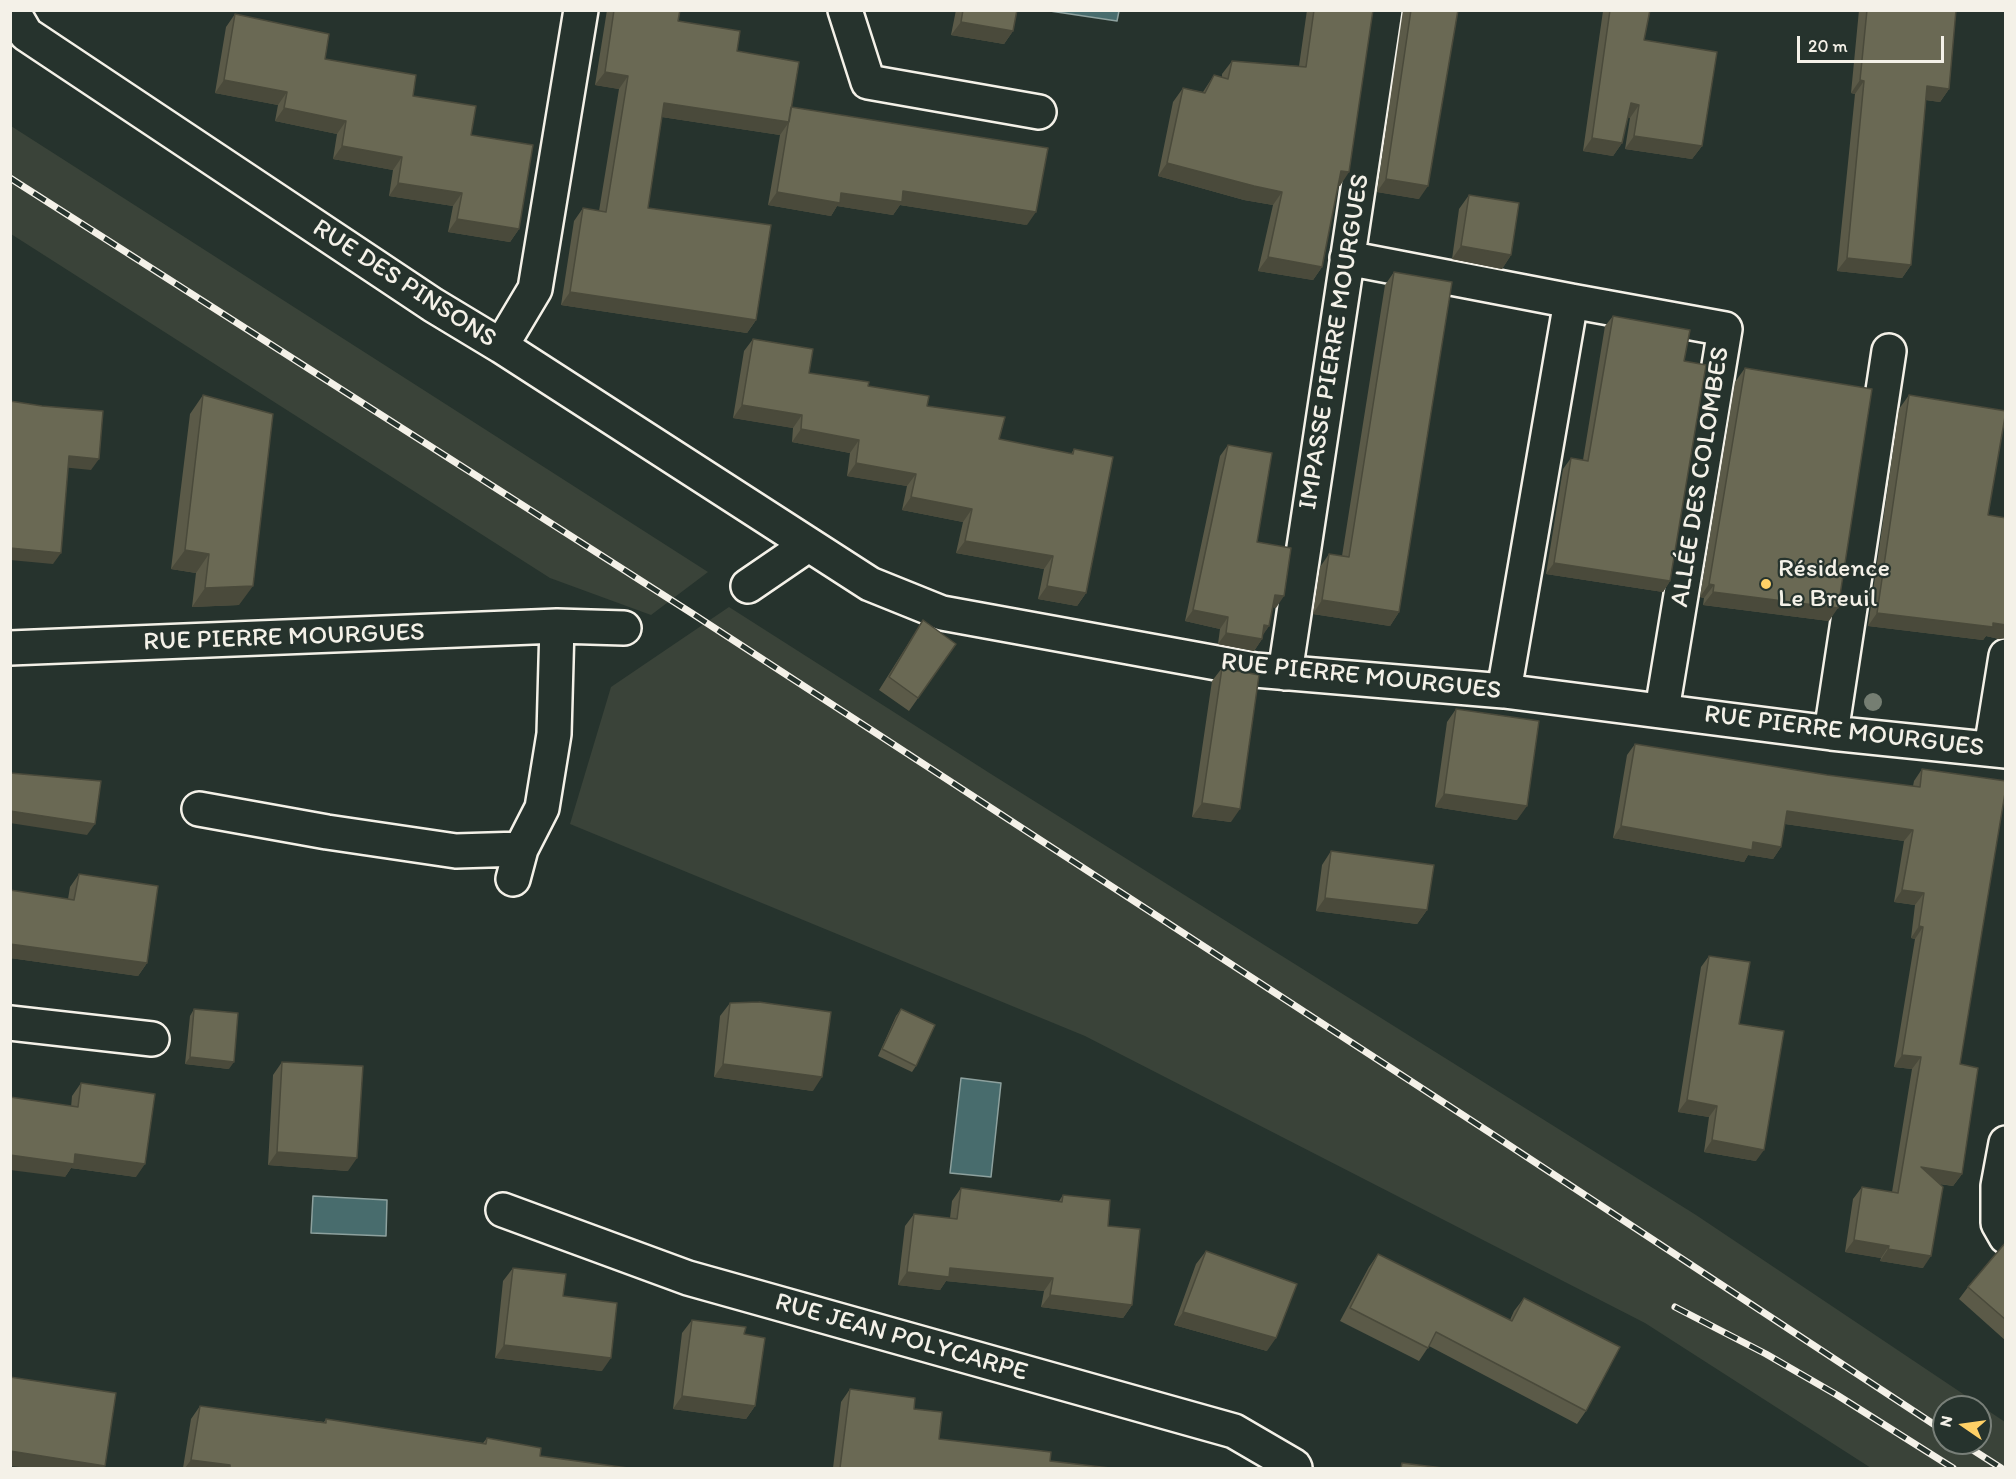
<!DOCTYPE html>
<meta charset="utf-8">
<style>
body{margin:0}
#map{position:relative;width:2016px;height:1479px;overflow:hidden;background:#26332d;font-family:Itim,sans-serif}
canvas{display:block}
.frame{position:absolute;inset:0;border:12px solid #f4f1e8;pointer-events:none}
.north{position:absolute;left:1932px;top:1395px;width:60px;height:60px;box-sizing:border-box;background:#26332d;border:2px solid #787f78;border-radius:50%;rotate:283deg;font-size:16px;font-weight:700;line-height:24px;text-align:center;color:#f4f1e8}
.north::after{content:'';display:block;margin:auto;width:21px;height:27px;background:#ffd166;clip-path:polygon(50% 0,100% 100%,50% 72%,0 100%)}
.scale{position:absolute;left:1797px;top:36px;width:147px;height:27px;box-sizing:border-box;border:3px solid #f4f1e8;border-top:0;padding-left:8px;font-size:18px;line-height:21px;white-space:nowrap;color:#f4f1e8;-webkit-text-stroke:4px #26332d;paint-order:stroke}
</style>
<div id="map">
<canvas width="2016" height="1479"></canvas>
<div class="frame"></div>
<div class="north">N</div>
<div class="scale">20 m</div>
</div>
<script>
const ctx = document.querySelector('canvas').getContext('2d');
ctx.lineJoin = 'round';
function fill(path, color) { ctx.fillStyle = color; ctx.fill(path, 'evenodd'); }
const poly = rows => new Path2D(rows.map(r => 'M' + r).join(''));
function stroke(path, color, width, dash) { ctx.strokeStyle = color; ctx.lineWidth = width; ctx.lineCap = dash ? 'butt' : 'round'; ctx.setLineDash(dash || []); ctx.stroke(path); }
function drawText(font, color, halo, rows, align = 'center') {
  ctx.font = font + ' Itim,sans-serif'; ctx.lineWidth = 4.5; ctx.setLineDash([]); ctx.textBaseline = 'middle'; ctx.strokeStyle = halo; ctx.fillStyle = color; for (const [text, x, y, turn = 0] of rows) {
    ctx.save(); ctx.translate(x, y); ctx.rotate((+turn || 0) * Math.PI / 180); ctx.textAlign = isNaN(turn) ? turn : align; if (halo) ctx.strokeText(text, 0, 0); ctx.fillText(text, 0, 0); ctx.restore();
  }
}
fill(poly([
 [11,126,708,572,651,615,550,578,11,234],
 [729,607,991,774,1696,1215,2005,1422,2005,1468,1871,1468,1645,1323,1085,1036,570,824,611,687],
 [1944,1407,1980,1407,1980,1443,1944,1443]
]), '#3a4339');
const water = poly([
 [1050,11,1119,11,1117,21,1050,11],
 [961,1078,1001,1083,991,1177,950,1173,961,1078],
 [313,1196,387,1200,386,1236,311,1233,313,1196]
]);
fill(water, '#486c6d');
stroke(water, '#8da19e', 1.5);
const minor = poly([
 [12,10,26,34,433,305,501,346,870,584,942,613,1255,670,1504,691,1831,733,2006,751],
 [845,10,868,82,1039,112],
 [1347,258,1571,301],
 [501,346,535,289,581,10],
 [748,586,808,545],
 [557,626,624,628],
 [10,648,557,626,554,734,542,808,521,849,513,879],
 [1285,673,1385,10],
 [1504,691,1571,301,1725,329,1662,710],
 [1831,733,1889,351],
 [1991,749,2006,656],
 [199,809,327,832,456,851,521,849],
 [10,1023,152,1039],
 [2006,1143,1998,1186,1998,1223,2006,1237],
 [503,1210,688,1278,1234,1431,1294,1466,1295,1468]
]);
stroke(minor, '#f4f1e8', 38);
stroke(minor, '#26332d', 33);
const rail = poly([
 [10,178,693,614,1492,1134,1944,1431],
 [1675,1307,1766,1354,1837,1395,1953,1468],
 [1962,1443,2001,1468]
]);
stroke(rail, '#f4f1e8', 7);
stroke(rail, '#26332d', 4.5, [14]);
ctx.fillStyle = '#757e72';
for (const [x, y] of [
 [1873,702]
]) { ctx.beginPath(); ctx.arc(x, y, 9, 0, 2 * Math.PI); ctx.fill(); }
fill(poly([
 [607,10,680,10,678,21,737,51,791,107,1027,225,900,205,893,215,837,206,831,216,768,205,780,135,662,117,648,208,756,320,747,333,561,305,574,221,583,208,599,211,619,89,595,85],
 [956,10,1017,10,1013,31,1004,44,951,35],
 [1307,10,1373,10,1340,186,1338,185,1322,267,1313,280,1258,271,1273,205,1244,200,1158,176,1173,102,1183,88,1203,92,1214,75,1222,77,1222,74,1232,61,1299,66],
 [1403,10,1458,10,1419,199,1377,192],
 [1601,10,1650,10,1644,40,1702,146,1692,159,1625,149,1630,118,1628,117,1622,143,1613,156,1583,151,1603,11],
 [1859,10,1956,10,1949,89,1940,102,1926,100,1911,265,1902,278,1837,271,1855,94,1851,93],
 [235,14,325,59,413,96,471,135,519,229,510,242,448,232,453,206,389,196,393,170,333,159,337,134,275,121,278,105,215,93,226,27],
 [1469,195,1511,255,1502,269,1452,259,1459,209],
 [1394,272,1399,612,1390,626,1313,614,1320,567,1329,554,1342,556,1385,285],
 [1613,316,1684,361,1670,581,1663,592,1546,574,1563,469,1571,458,1583,460,1605,326],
 [753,339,809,373,868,386,927,406,999,439,1071,454,1074,449,1086,593,1077,606,1038,599,1044,569,956,553,963,522,902,510,907,486,847,476,850,453,792,442,793,428,733,418,744,351],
 [1745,368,1829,621,1703,605,1704,598,1700,597,1735,382],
 [203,395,239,605,192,607,196,573,171,569,190,414],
 [1909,395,1988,515,2006,518,2006,638,1999,639,1986,636,1983,640,1868,626,1899,409],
 [1228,445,1276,608,1273,607,1269,626,1263,634,1262,639,1254,651,1218,644,1220,629,1185,621,1220,456],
 [923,620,956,644,909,711,879,690],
 [1222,668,1231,822,1192,817,1212,681],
 [1456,709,1517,820,1435,807,1447,722],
 [1635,744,1827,775,1913,786,1914,781,1922,769,1960,1064,1962,1174,1953,1186,1939,1184,1923,1268,1880,1261,1881,1258,1845,1252,1853,1199,1862,1187,1892,1192,1912,1069,1894,1067,1915,939,1911,938,1915,905,1894,902,1904,841,1785,824,1781,847,1773,859,1748,855,1744,862,1613,838,1627,755],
 [1331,851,1427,910,1417,924,1316,911,1322,865],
 [79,874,147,963,138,976,10,958,10,890,68,899,70,887],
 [1709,956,1739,1024,1756,1161,1704,1152,1709,1117,1678,1112,1701,967],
 [730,1003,813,1091,714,1077,720,1016],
 [194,1009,229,1069,185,1064,190,1016],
 [901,1009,916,1066,912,1072,878,1056,896,1016],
 [282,1062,348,1171,268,1165,273,1075],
 [81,1083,136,1177,71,1168,65,1177,72,1096],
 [961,1188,1059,1201,1063,1195,1108,1226,1132,1305,1123,1318,1041,1307,1044,1291,946,1281,940,1290,898,1285,905,1226,914,1214,950,1218,952,1201],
 [2006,1242,2006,1341,1959,1299,1968,1287],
 [1206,1251,1267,1351,1174,1325,1196,1264],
 [1378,1254,1510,1320,1514,1311,1524,1298,1586,1411,1577,1424,1429,1346,1419,1361,1340,1321,1369,1267],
 [513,1268,563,1296,602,1371,495,1358,503,1281],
 [692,1320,744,1334,755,1406,746,1419,673,1409,682,1333],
 [850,1389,939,1439,1050,1461,1110,1468,833,1468,841,1402],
 [200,1406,324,1422,326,1419,483,1443,487,1438,540,1456,628,1468,183,1468,191,1419]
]), '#5b5a48');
fill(poly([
 [961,22,1013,31,1004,44,951,35],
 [605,72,628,76,619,89,595,85],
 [224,80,287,92,278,105,215,93],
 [1860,80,1864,81,1855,94,1851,93],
 [1927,86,1949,89,1940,102,1918,99],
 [664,103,789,122,780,135,655,116],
 [1631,103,1639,105,1630,118,1622,116],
 [284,108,346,121,337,134,275,121],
 [1634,136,1702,146,1692,159,1625,149],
 [1592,138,1622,143,1613,156,1583,151],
 [342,146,402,157,393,170,333,159],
 [1167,163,1282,192,1273,205,1244,200,1158,176],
 [1341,171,1349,172,1340,186,1332,184],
 [1386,179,1428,186,1419,199,1377,192],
 [398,183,462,193,453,206,389,196],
 [903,191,1036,212,1027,225,900,205,893,215,837,206,831,216,768,205,777,192,841,193],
 [457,219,519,229,510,242,448,232],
 [1461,246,1511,255,1502,269,1452,259],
 [1268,257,1322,267,1313,280,1258,271],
 [1847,258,1911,265,1902,278,1837,271],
 [570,292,756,320,747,333,561,305],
 [742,405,802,415,793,428,733,418],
 [801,429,859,440,850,453,792,442],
 [69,456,99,459,91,470,61,467],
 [856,463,916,474,907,486,847,476],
 [911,497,972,509,963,522,902,510],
 [965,541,1053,556,1044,569,956,553],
 [10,548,61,553,53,564,10,560],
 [185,550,209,554,196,573,171,569],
 [1554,563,1670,581,1663,592,1546,574],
 [1709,584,1714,585,1704,598,1700,597],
 [253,586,239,605,192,607,205,588],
 [1047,586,1086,593,1077,606,1038,599],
 [1713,592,1838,608,1829,621,1703,605],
 [1275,595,1284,596,1276,608,1267,606],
 [1322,600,1399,612,1390,626,1313,614],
 [1193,610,1228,617,1220,629,1185,621],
 [1877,613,1993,623,2006,625,2006,638,1999,639,1986,636,1983,640,1868,626],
 [1264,625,1269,626,1261,638],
 [1226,633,1262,639,1254,651,1218,644],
 [1444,794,1527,806,1517,820,1435,807],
 [1202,803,1240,809,1231,822,1192,817],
 [10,811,95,824,87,835,10,823],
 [1787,811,1913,830,1904,841,1778,823],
 [1621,826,1753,842,1781,847,1773,859,1748,855,1744,862,1613,838],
 [1902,890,1924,893,1915,905,1894,902],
 [1325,898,1427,910,1417,924,1316,911],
 [1919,926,1923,927,1915,939,1911,938],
 [10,944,147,963,138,976,10,958],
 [1902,1055,1921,1057,1912,1069,1894,1067],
 [190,1057,234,1062,229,1069,185,1064],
 [723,1064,822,1077,813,1091,714,1077],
 [1687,1100,1717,1106,1709,1117,1678,1112],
 [1712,1140,1764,1150,1756,1161,1704,1152],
 [277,1152,357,1158,348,1171,268,1165],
 [75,1154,145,1164,136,1177,71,1168,65,1177,10,1170,10,1155],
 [1921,1167,1962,1174,1953,1186,1912,1179],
 [1854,1240,1889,1246,1881,1258,1845,1252],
 [1888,1249,1931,1256,1923,1268,1880,1261],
 [950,1268,1053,1278,1044,1291,946,1281,940,1290,898,1285,907,1272],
 [1050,1295,1132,1305,1123,1318,1041,1307],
 [1183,1312,1276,1338,1267,1351,1174,1325],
 [504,1345,611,1358,602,1371,495,1358],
 [682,1396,755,1406,746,1419,673,1409],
 [10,1451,105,1466,103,1468,29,1468,10,1466],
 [191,1460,230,1465,228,1468,185,1468]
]), '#4a4a3b');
const building = poly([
 [614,10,680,10,678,21,740,31,737,51,799,62,789,122,664,103,648,208,771,225,756,320,570,292,583,208,606,212,628,76,605,72,614,10],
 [963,10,1017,10,1013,31,961,22,963,10],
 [1314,10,1373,10,1349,172,1341,171,1322,267,1268,257,1282,192,1254,186,1167,163,1183,88,1205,93,1214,75,1228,79,1232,61,1306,67,1314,10],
 [1411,10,1458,10,1428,186,1386,179,1411,10],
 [1610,10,1650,10,1644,40,1717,52,1702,146,1634,136,1639,105,1631,103,1622,143,1592,138,1610,10],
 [1867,10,1956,10,1949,89,1927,86,1911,265,1847,258,1864,81,1860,80,1867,10],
 [235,14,329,34,325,59,416,75,413,96,476,106,471,135,533,145,519,229,457,219,462,193,398,183,402,157,342,146,346,121,284,108,287,92,224,80,235,14],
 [791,107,1048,148,1036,212,903,191,902,202,841,193,840,203,777,192,791,107],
 [1469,195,1519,203,1511,255,1461,246,1469,195],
 [1394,272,1452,282,1399,612,1322,600,1329,554,1349,557,1394,272],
 [1613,316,1690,330,1684,361,1706,365,1670,581,1554,563,1571,458,1588,461,1613,316],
 [753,339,813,349,809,373,869,382,868,386,929,396,927,406,1005,417,999,439,1073,454,1074,449,1113,457,1086,593,1047,586,1053,556,965,541,972,509,911,497,916,474,856,463,859,440,801,429,802,415,742,405,753,339],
 [1745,368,1872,389,1838,608,1713,592,1714,585,1709,584,1745,368],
 [203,395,273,414,253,586,205,588,209,554,185,550,203,395],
 [1909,395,2006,411,1988,515,2006,518,2006,625,1993,623,1993,627,1877,613,1909,395],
 [10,401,42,406,103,411,99,459,69,456,61,553,10,548,10,401],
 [1228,445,1272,453,1257,542,1291,548,1284,596,1275,595,1269,626,1264,625,1262,639,1226,633,1228,617,1193,610,1228,445],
 [923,620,956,644,918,698,889,677,923,620],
 [1222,668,1259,675,1240,809,1202,803,1222,668],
 [1456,709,1539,721,1527,806,1444,794,1456,709],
 [1635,744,1827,775,1920,787,1922,769,2006,781,2006,787,1960,1064,1978,1068,1962,1174,1921,1167,1943,1187,1931,1256,1888,1249,1889,1246,1854,1240,1862,1187,1898,1193,1921,1057,1902,1055,1923,927,1919,926,1924,893,1902,890,1913,830,1787,811,1781,847,1753,842,1752,850,1621,826,1635,744],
 [10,773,101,781,95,824,10,811,10,773],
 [1331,851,1434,865,1427,910,1325,898,1331,851],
 [79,874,158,886,147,963,10,944,10,890,74,900,79,874],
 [1709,956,1750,962,1739,1024,1784,1031,1764,1150,1712,1140,1717,1106,1687,1100,1709,956],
 [759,1002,831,1012,822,1077,723,1064,730,1003,759,1002],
 [194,1009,238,1013,234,1062,190,1057,194,1009],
 [901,1009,935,1025,916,1066,882,1049,901,1009],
 [282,1062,363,1066,357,1158,277,1152,282,1062],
 [81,1083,155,1094,145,1164,75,1154,74,1164,10,1155,10,1097,78,1107,81,1083],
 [961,1188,1062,1202,1063,1195,1110,1200,1108,1226,1140,1229,1132,1305,1050,1295,1053,1278,950,1268,949,1277,907,1272,914,1214,957,1219,961,1188],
 [2006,1242,2006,1320,1968,1287,2006,1242],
 [1206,1251,1297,1284,1276,1338,1183,1312,1206,1251],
 [1378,1254,1512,1321,1524,1298,1620,1347,1586,1411,1436,1332,1428,1348,1350,1308,1378,1254],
 [513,1268,566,1274,563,1296,617,1303,611,1358,504,1345,513,1268],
 [692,1320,746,1327,744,1334,765,1338,755,1406,682,1396,692,1320],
 [10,1377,116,1393,105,1466,10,1451,10,1377],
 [850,1389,915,1398,914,1409,942,1412,939,1439,1051,1452,1050,1461,1110,1468,840,1468,850,1389],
 [200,1406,326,1423,326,1419,486,1444,487,1438,541,1448,540,1456,628,1468,230,1468,230,1465,191,1460,200,1406],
 [1402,1463,1443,1468,1401,1468,1402,1463]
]);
fill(building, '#6a6954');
stroke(building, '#4a4a3b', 1.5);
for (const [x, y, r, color] of [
 [1766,584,6,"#ffd166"]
]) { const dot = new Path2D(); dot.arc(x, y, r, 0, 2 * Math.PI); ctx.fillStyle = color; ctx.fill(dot); stroke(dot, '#26332d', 2); }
drawText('26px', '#f4f1e8', '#26332d', [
 ["RUE DES PINSONS",404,284,33],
 ["IMPASSE PIERRE MOURGUES",1335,342,-81],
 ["ALLÉE DES COLOMBES",1701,477,-81],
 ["RUE PIERRE MOURGUES",284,638,-2],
 ["RUE PIERRE MOURGUES",1361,677,6],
 ["RUE PIERRE MOURGUES",1844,732,7],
 ["RUE JEAN POLYCARPE",901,1338,16]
]);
drawText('26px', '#f4f1e8', '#26332d', [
 ["Résidence",1778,569],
 ["Le Breuil",1778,599]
], 'left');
</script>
